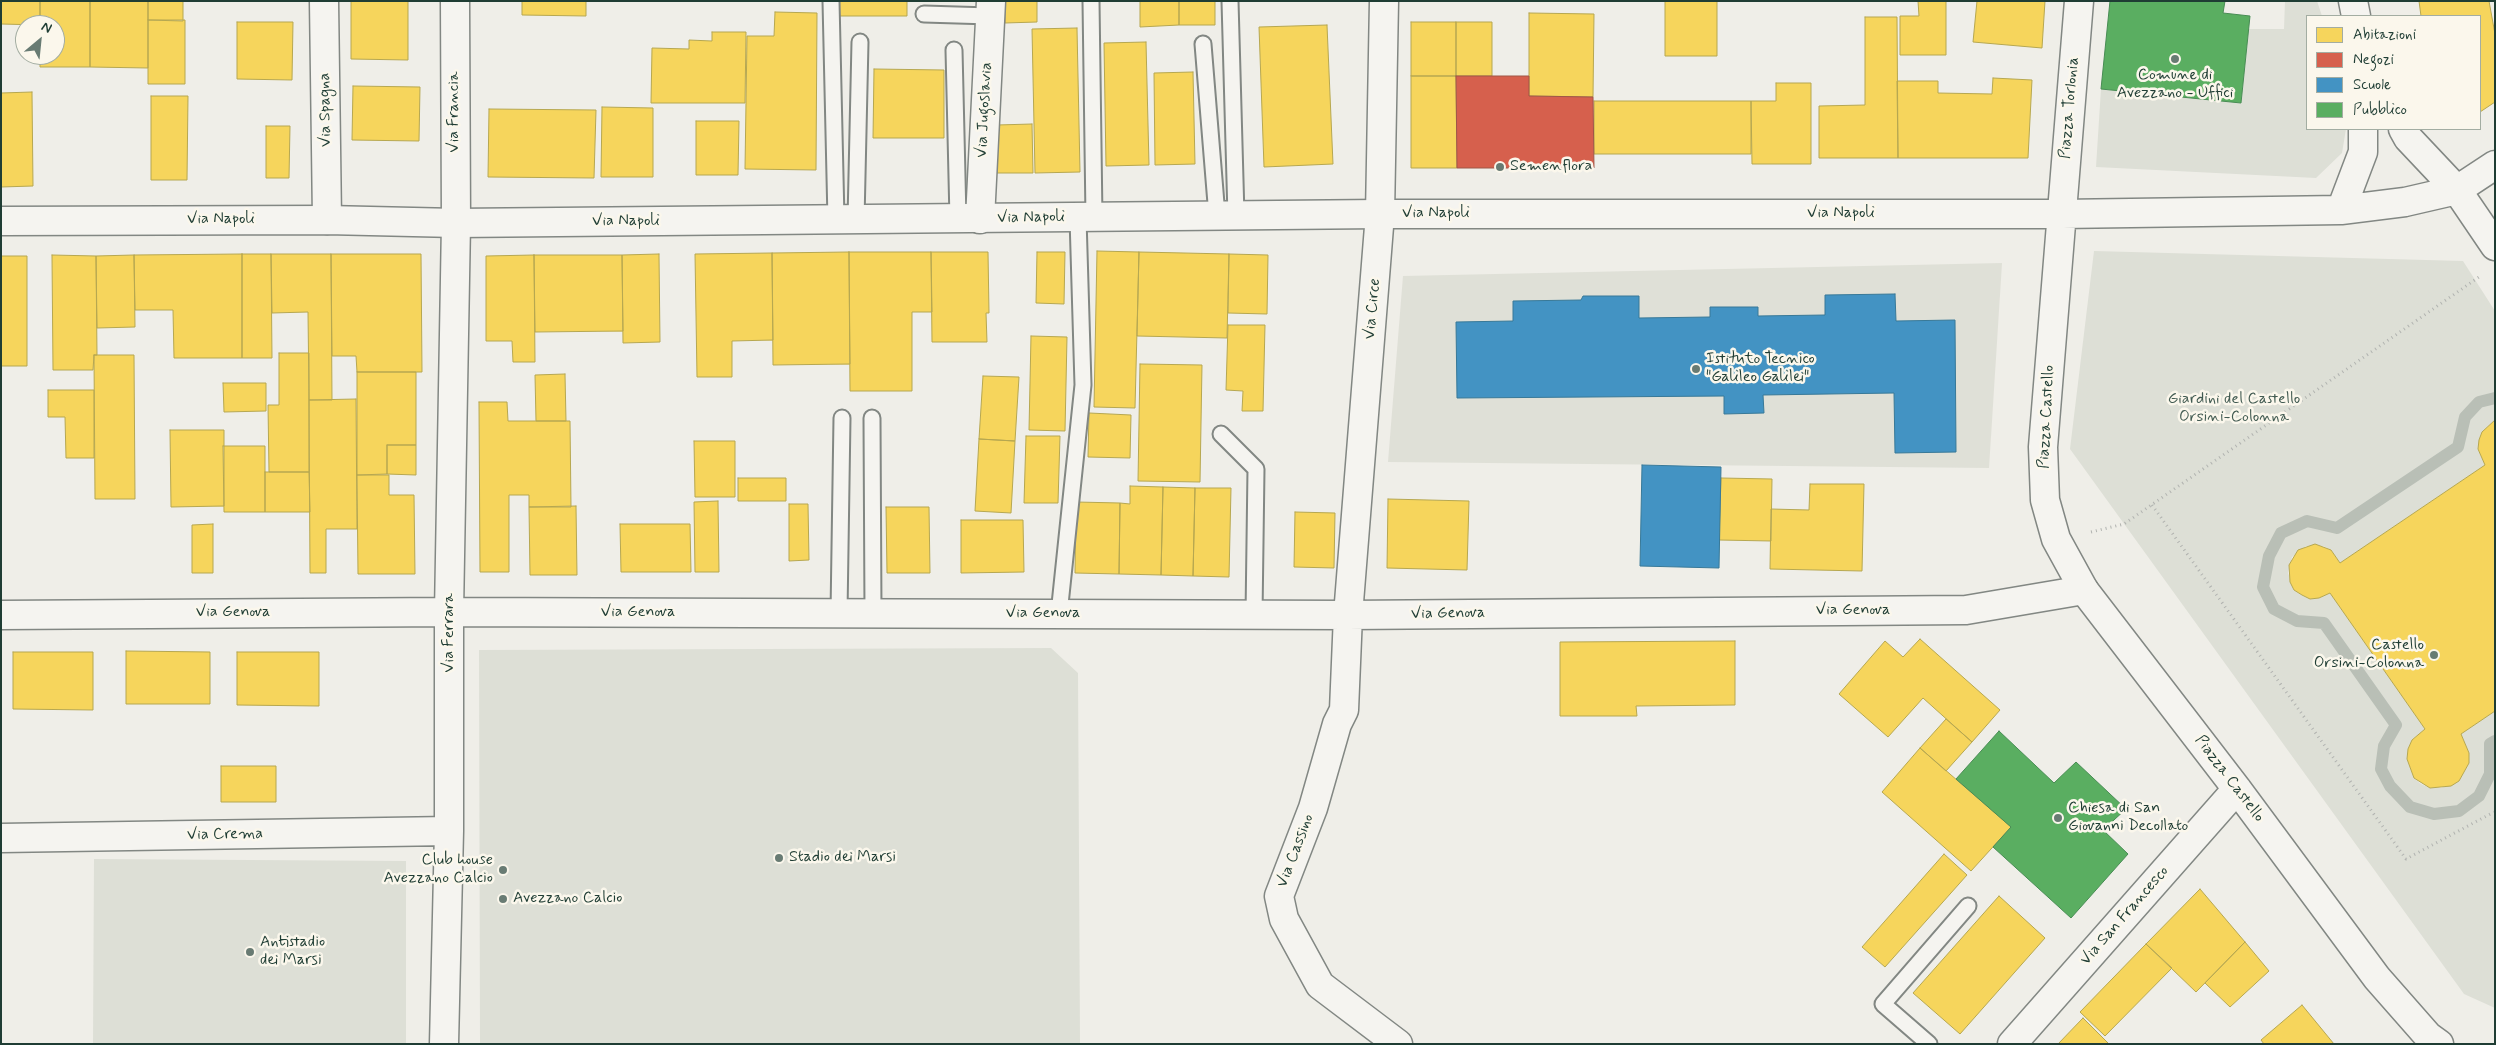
<!DOCTYPE html>
<style>
body{margin:0}
#map{position:relative;width:2496px;height:1045px;overflow:hidden;background:#efeee8;font-family:Mynerve,sans-serif}
canvas{display:block}
.frame{position:absolute;inset:0;border:2px solid #1f3d34;pointer-events:none}
.legend{position:absolute;left:2306px;top:15px;width:175px;height:115px;box-sizing:border-box;background:#fbf7ec;border:1px solid #a3ada2;margin:0;padding:6px 9px;list-style:none;font-size:15px;color:#1f3d34}
.legend li{display:flex;align-items:center;gap:10px;height:25px}
.legend b{width:25px;border:1px solid #a3ada2}
.north{position:absolute;left:15px;top:15px;width:50px;height:50px;box-sizing:border-box;background:#fbf7ec;border:1px solid #a3ada2;border-radius:50%;rotate:28deg;font-size:14px;font-weight:700;line-height:20px;text-align:center;color:#1f3d34}
.north::after{content:'';display:block;margin:auto;width:18px;height:22px;background:#687b73;clip-path:polygon(50% 0,100% 100%,50% 72%,0 100%)}
</style>
<div id="map">
<canvas width="2496" height="1045"></canvas>
<div class="frame"></div>
<ul class="legend">
<li><b style="height:14px;background:#f6d55c"></b>Abitazioni</li>
<li><b style="height:14px;background:#d6604d"></b>Negozi</li>
<li><b style="height:14px;background:#4393c3"></b>Scuole</li>
<li><b style="height:14px;background:#5aae61"></b>Pubblico</li>
</ul>
<div class="north">N</div>
</div>
<script>
const ctx = document.querySelector('canvas').getContext('2d');
ctx.lineJoin = 'round';
function fill(path, color) { ctx.fillStyle = color; ctx.fill(path, 'evenodd'); }
const poly = rows => new Path2D(rows.map(r => 'M' + r).join(''));
function stroke(path, color, width, dash) { ctx.strokeStyle = color; ctx.lineWidth = width; ctx.lineCap = dash ? 'butt' : 'round'; ctx.setLineDash(dash || []); ctx.stroke(path); }
function drawText(font, color, halo, rows, align = 'center') {
  ctx.font = font + ' Mynerve,sans-serif'; ctx.lineWidth = 5; ctx.setLineDash([]); ctx.textBaseline = 'middle'; ctx.strokeStyle = halo; ctx.fillStyle = color; for (const [text, x, y, turn = 0] of rows) {
    ctx.save(); ctx.translate(x, y); ctx.rotate((+turn || 0) * Math.PI / 180); ctx.textAlign = isNaN(turn) ? turn : align; if (halo) ctx.strokeText(text, 0, 0); ctx.fillText(text, 0, 0); ctx.restore();
  }
}
fill(poly([
 [2002,263,1989,468,1388,462,1403,276]
]), '#dfe0d7');
fill(poly([
 [2285,1,2317,1,2322,16,2307,16,2307,129,2346,129,2342,153,2316,178,2096,167,2101,89,2241,103,2249,29,2284,29],
 [2094,251,2463,261,2495,311,2495,420,2482,432,2478,449,2485,465,2340,563,2331,550,2323,546,2306,546,2292,557,2288,573,2294,590,2302,595,2310,599,2319,598,2330,593,2425,729,2412,740,2408,749,2407,759,2414,778,2421,784,2430,788,2441,788,2459,781,2469,763,2469,753,2461,734,2495,711,2495,1008,2464,994,2070,449],
 [1051,648,1078,673,1080,1044,480,1044,479,650],
 [94,859,406,861,406,1044,93,1044]
]), '#dddfd6');
const homes = poly([
 [1,1,40,1,40,25,1,24,1,1],
 [40,1,90,1,90,67,40,67,40,55,55,55,55,25,40,25,40,1],
 [90,1,148,1,148,68,90,67,90,1],
 [148,1,183,1,183,21,148,20,148,1],
 [351,1,408,1,408,60,351,59,351,1],
 [522,1,586,1,586,16,522,15,522,1],
 [839,1,907,1,907,16,838,16,839,1],
 [1005,1,1037,1,1037,22,1005,23,1005,1],
 [1140,1,1179,1,1179,25,1140,27,1140,1],
 [1179,1,1215,1,1215,25,1179,25,1179,1],
 [1665,1,1717,1,1717,56,1665,56,1665,1],
 [1918,1,1946,1,1946,55,1900,55,1900,16,1919,16,1918,1],
 [1977,1,2045,1,2042,48,1973,42,1977,1],
 [2419,1,2489,1,2495,34,2495,102,2480,112,2480,16,2421,16,2419,1],
 [775,12,817,13,816,170,745,169,747,36,774,36,775,12],
 [1529,13,1594,14,1593,97,1529,96,1529,13],
 [1865,17,1897,17,1898,158,1819,158,1819,106,1865,105,1865,17],
 [148,20,185,20,185,84,148,84,148,20],
 [237,22,293,22,292,80,237,79,237,22],
 [1411,22,1456,22,1456,76,1411,76,1411,22],
 [1456,22,1492,22,1492,76,1456,76,1456,22],
 [1327,25,1333,164,1264,167,1259,27,1327,25],
 [1077,28,1080,172,1035,173,1032,29,1077,28],
 [712,32,746,32,745,103,651,103,652,48,689,49,689,40,712,41,712,32],
 [1146,42,1149,165,1106,166,1104,43,1146,42],
 [874,69,944,70,944,138,873,138,874,69],
 [1193,72,1195,164,1155,165,1154,73,1193,72],
 [1411,76,1456,76,1457,168,1411,168,1411,76],
 [1993,78,2032,80,2028,158,1898,158,1897,81,1938,81,1938,93,1992,94,1993,78],
 [1776,83,1811,83,1811,164,1752,164,1751,101,1776,101,1776,83],
 [353,86,420,87,419,141,352,140,353,86],
 [32,92,33,186,1,187,1,93,32,92],
 [151,96,188,96,187,180,151,180,151,96],
 [1594,101,1751,101,1751,154,1594,154,1594,101],
 [602,107,653,108,653,177,601,177,602,107],
 [489,109,596,110,594,178,488,177,489,109],
 [696,121,739,121,738,175,696,175,696,121],
 [1032,124,1033,173,997,173,997,125,1032,124],
 [266,126,290,126,289,178,266,178,266,126],
 [1097,251,1139,252,1135,408,1094,407,1097,251],
 [849,252,931,252,932,312,912,312,912,391,850,391,849,252],
 [849,252,850,364,773,365,772,253,849,252],
 [931,252,988,252,989,313,986,313,987,342,932,342,931,252],
 [1037,252,1065,252,1064,304,1036,303,1037,252],
 [1139,252,1229,254,1227,338,1137,336,1139,252],
 [772,253,773,340,732,341,732,377,697,377,695,254,772,253],
 [242,254,271,254,272,358,242,358,242,254],
 [242,254,242,358,174,358,173,310,135,310,134,255,242,254],
 [271,254,331,254,332,400,309,400,308,312,272,313,271,254],
 [331,254,421,254,422,372,357,372,356,356,332,356,331,254],
 [659,254,660,342,623,343,622,255,659,254],
 [1229,254,1268,255,1267,314,1228,313,1229,254],
 [52,255,96,256,97,355,94,355,93,370,53,370,52,255],
 [134,255,135,327,97,328,96,256,134,255],
 [534,255,535,362,513,362,512,341,486,341,486,256,534,255],
 [534,255,622,255,623,331,535,332,534,255],
 [1,256,27,256,27,366,1,366,1,256],
 [1228,325,1265,325,1263,411,1242,411,1243,391,1226,390,1228,325],
 [1031,336,1067,337,1065,431,1029,430,1031,336],
 [279,353,309,353,309,472,269,472,268,405,279,405,279,353],
 [94,355,134,355,135,499,95,499,94,355],
 [1140,364,1202,365,1200,482,1138,481,1140,364],
 [357,372,416,372,416,445,387,445,387,474,357,475,357,372],
 [565,374,566,421,536,421,535,375,565,374],
 [983,376,1019,377,1015,441,979,439,983,376],
 [223,383,266,383,266,411,224,412,223,383],
 [48,390,94,390,94,458,66,458,65,417,48,417,48,390],
 [356,399,357,529,326,529,326,573,310,573,309,400,356,399],
 [479,402,507,402,508,421,570,421,571,507,529,507,529,495,509,495,509,572,480,572,479,402],
 [1089,413,1131,415,1130,458,1088,457,1089,413],
 [2495,420,2495,711,2461,734,2469,753,2469,763,2459,781,2451,786,2430,788,2414,778,2407,759,2408,749,2412,740,2425,729,2330,593,2319,598,2310,599,2302,595,2294,590,2290,582,2289,565,2298,550,2315,544,2331,550,2340,563,2485,465,2478,449,2479,440,2482,432,2495,420],
 [170,430,224,430,224,506,171,507,170,430],
 [1026,436,1060,436,1058,503,1024,503,1026,436],
 [979,439,1015,441,1011,513,975,511,979,439],
 [694,441,735,441,735,497,695,497,694,441],
 [387,445,416,445,416,475,387,474,387,445],
 [223,446,265,446,265,512,224,512,223,446],
 [265,472,309,472,310,512,265,512,265,472],
 [357,475,389,475,389,495,414,495,415,574,358,574,357,475],
 [738,478,786,478,786,501,738,501,738,478],
 [1721,478,1772,479,1771,541,1719,540,1721,478],
 [1810,484,1864,484,1862,571,1770,569,1771,509,1809,510,1810,484],
 [1130,486,1163,487,1161,575,1119,574,1120,503,1130,504,1130,486],
 [1163,487,1195,488,1193,576,1161,575,1163,487],
 [1195,488,1231,488,1229,577,1193,576,1195,488],
 [1388,499,1469,501,1467,570,1387,568,1388,499],
 [718,501,719,572,695,572,694,502,718,501],
 [1076,502,1120,503,1119,574,1075,573,1076,502],
 [789,504,808,504,809,560,789,561,789,504],
 [576,506,577,575,530,575,529,507,576,506],
 [886,507,929,507,930,573,887,573,886,507],
 [1295,512,1335,513,1334,568,1294,567,1295,512],
 [961,520,1023,520,1024,572,961,573,961,520],
 [213,524,213,573,192,573,192,525,213,524],
 [620,524,690,524,691,572,621,572,620,524],
 [1920,639,2000,710,1972,742,1923,698,1888,737,1839,694,1885,641,1903,657,1920,639],
 [1735,641,1735,705,1636,706,1637,716,1560,716,1560,642,1735,641],
 [126,651,210,652,210,704,126,704,126,651],
 [13,652,93,652,93,710,13,709,13,652],
 [237,652,319,652,319,706,237,705,237,652],
 [1946,719,1972,742,1946,771,1920,748,1946,719],
 [1920,748,2011,827,1971,871,1882,792,1920,748],
 [221,766,276,766,276,802,221,802,221,766],
 [1944,854,1967,875,1885,967,1862,947,1944,854],
 [2200,889,2245,942,2196,992,2146,944,2200,889],
 [1999,896,2045,938,1960,1034,1913,993,1999,896],
 [2245,942,2269,971,2230,1007,2205,983,2245,942],
 [2146,944,2172,968,2105,1036,2080,1012,2146,944],
 [2302,1005,2334,1044,2264,1044,2261,1040,2302,1005],
 [2083,1018,2109,1044,2058,1044,2083,1018]
]);
fill(homes, '#f6d55c');
stroke(homes, '#b6a750', 1);
const shops = poly([
 [1456,76,1529,76,1529,96,1593,97,1594,168,1457,168,1456,76]
]);
fill(shops, '#d6604d');
stroke(shops, '#9f5646', 1);
const schools = poly([
 [1895,294,1896,321,1955,320,1956,452,1895,453,1894,393,1763,395,1764,413,1724,414,1724,396,1457,398,1456,322,1513,321,1513,301,1581,300,1583,296,1639,296,1639,318,1710,317,1710,307,1758,307,1758,316,1825,315,1825,295,1895,294],
 [1642,465,1721,467,1719,568,1640,566,1642,465]
]);
fill(schools, '#4393c3');
stroke(schools, '#387998', 1);
const public = poly([
 [2110,1,2225,1,2223,13,2250,16,2241,103,2101,89,2110,1],
 [1999,731,2054,783,2076,762,2126,809,2103,830,2128,854,2071,918,1993,847,2011,827,1956,779,1999,731]
]);
fill(public, '#5aae61');
stroke(public, '#488c54', 1);
stroke(poly([
 [2495,398,2479,402,2465,417,2458,447,2337,528,2307,521,2281,533,2269,556,2263,587,2274,609,2297,621,2324,623,2396,725,2384,746,2381,769,2390,786,2410,807,2434,814,2459,811,2479,796,2490,774,2490,744,2495,741]
]), '#b9bfb6', 12);
const lane = poly([
 [831,1,836,220],
 [1091,1,1094,218],
 [1230,1,1236,216],
 [924,14,990,16],
 [1203,44,1217,216],
 [954,50,958,219],
 [856,220,860,42],
 [872,418,873,613],
 [1221,434,1256,469,1254,615],
 [839,613,842,418],
 [1059,614,1083,385,1078,218],
 [1929,1044,1883,1004,1968,906]
]);
const street = poly([
 [324,1,327,220],
 [1384,1,1380,214,1348,615,1344,710,1337,724,1313,808,1279,896,1284,919,1320,985,1398,1044],
 [980,219,991,1],
 [1,615,449,612,1348,615,1966,610,2084,590],
 [1,838,449,831],
 [444,1044,449,831,449,612,456,223,455,1]
]);
const secondary = poly([
 [1,221,327,220,456,223,1380,214,2061,214]
]);
const primary = poly([
 [2079,1,2043,447,2045,500,2056,539,2084,590,2237,789,2377,978,2428,1036,2439,1044],
 [2353,1,2356,16],
 [2403,129,2408,138,2457,190,2495,246],
 [2341,210,2363,152,2363,129],
 [2061,214,2341,210,2405,202,2457,190,2495,165],
 [2012,1044,2237,789]
]);
stroke(lane, '#828783', 19);
stroke(street, '#828783', 31);
stroke(secondary, '#828783', 31);
stroke(primary, '#828783', 31);
stroke(poly([
 [2152,505,2406,859,2494,812],
 [2091,532,2124,524,2479,277]
]), '#b1b3b0', 3, [1, 4]);
stroke(lane, '#f5f4f0', 15);
stroke(street, '#f5f4f0', 28);
stroke(secondary, '#f5f4f0', 28);
stroke(primary, '#f5f4f0', 28);
for (const [x, y, r, color] of [
 [2175,59,5,"#687b73"],
 [1500,167,5,"#687b73"],
 [1696,369,5,"#687b73"],
 [2434,655,5,"#687b73"],
 [2058,818,5,"#687b73"],
 [779,858,5,"#687b73"],
 [503,870,5,"#687b73"],
 [503,899,5,"#687b73"],
 [250,952,5,"#687b73"]
]) { const dot = new Path2D(); dot.arc(x, y, r, 0, 2 * Math.PI); ctx.fillStyle = color; ctx.fill(dot); stroke(dot, '#fbf7ec', 2); }
drawText('16px', '#1f3d34', '#fbf7ec', [
 ["Comune di",2175,76,"center"],
 ["Avezzano - Uffici",2175,94,"center"],
 ["Semenflora",1510,167],
 ["Istituto Tecnico",1706,360],
 ["\"Galileo Galilei\"",1706,378],
 ["Castello",2424,646,"right"],
 ["Orsini-Colonna",2424,664,"right"],
 ["Chiesa di San",2068,809],
 ["Giovanni Decollato",2068,827],
 ["Stadio dei Marsi",789,858],
 ["Club house",493,861,"right"],
 ["Avezzano Calcio",493,879,"right"],
 ["Avezzano Calcio",513,899],
 ["Antistadio",260,943],
 ["dei Marsi",260,961]
], 'left');
drawText('16px', '#1f3d34', '#fbf7ec', [
 ["Piazza Torlonia",2070,108,-85],
 ["Via Spagna",326,110,-91],
 ["Via Jugoslavia",985,110,-87],
 ["Via Francia",455,112,-90],
 ["Via Napoli",1436,214],
 ["Via Napoli",1841,214],
 ["Via Napoli",1031,218,-1],
 ["Via Napoli",221,220],
 ["Via Napoli",626,222],
 ["Via Circe",1373,309,-85],
 ["Piazza Castello",2047,417,-87],
 ["Via Genova",1853,611],
 ["Via Genova",233,613],
 ["Via Genova",638,613],
 ["Via Genova",1043,614],
 ["Via Genova",1448,614,-1],
 ["Via Ferrara",450,633,-90],
 ["Piazza Castello",2229,779,53],
 ["Via Crema",225,835,-1],
 ["Via Cassino",1296,851,-69],
 ["Via San Francesco",2125,916,-49]
]);
drawText('16px', '#425b52', '#fbf7ec', [
 ["Giardini del Castello",2234,400],
 ["Orsini-Colonna",2234,418]
]);
</script>
